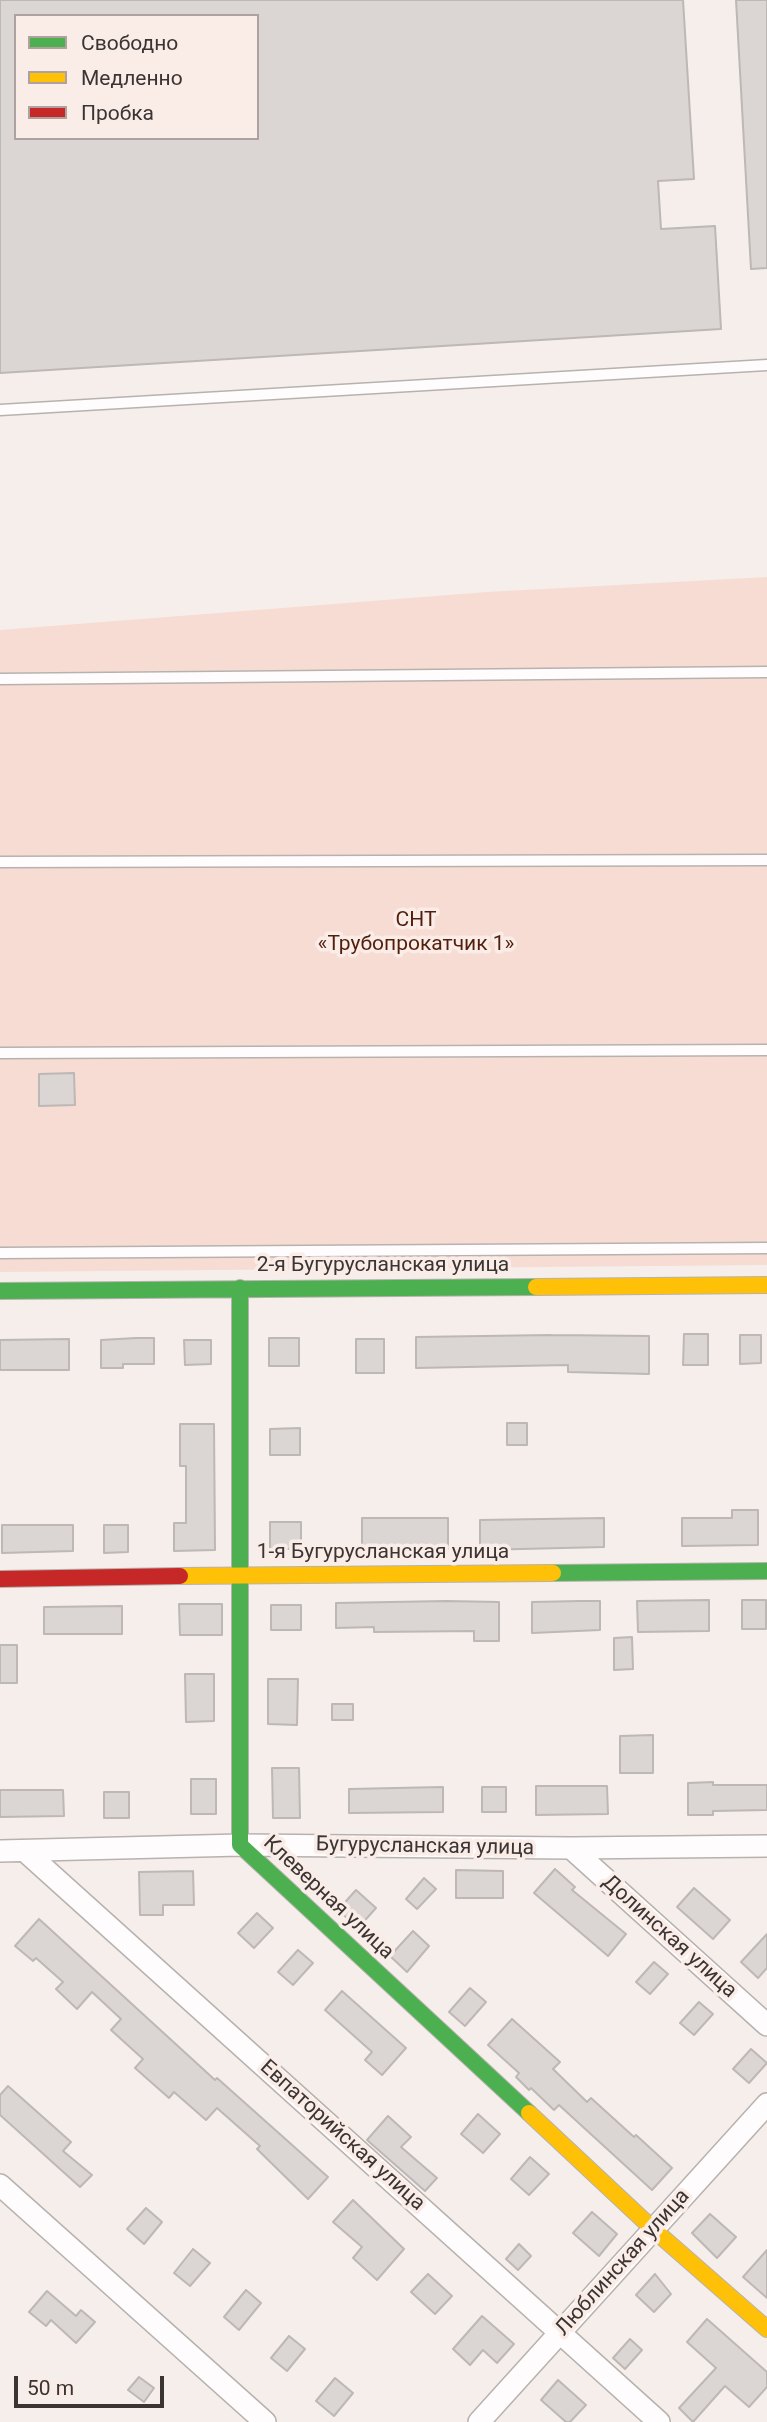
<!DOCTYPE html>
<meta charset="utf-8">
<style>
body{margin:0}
#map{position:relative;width:767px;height:2422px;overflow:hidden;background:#f6eeeb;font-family:Roboto,sans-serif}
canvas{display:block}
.legend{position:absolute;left:14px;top:14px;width:245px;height:126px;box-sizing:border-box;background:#faece7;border:2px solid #ada29f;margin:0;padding:9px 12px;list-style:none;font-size:21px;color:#3a3433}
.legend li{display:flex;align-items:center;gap:14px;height:35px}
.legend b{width:35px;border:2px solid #ada29f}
.scale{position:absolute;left:14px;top:2376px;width:150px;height:32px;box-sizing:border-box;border:4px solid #3a3433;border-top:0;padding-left:9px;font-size:21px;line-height:24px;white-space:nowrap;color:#3a3433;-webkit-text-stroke:5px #faece7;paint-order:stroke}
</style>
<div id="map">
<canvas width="767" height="2422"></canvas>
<ul class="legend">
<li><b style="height:9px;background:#4caf50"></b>Свободно</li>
<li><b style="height:9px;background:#ffc107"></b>Медленно</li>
<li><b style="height:9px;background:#c62828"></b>Пробка</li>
</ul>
<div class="scale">50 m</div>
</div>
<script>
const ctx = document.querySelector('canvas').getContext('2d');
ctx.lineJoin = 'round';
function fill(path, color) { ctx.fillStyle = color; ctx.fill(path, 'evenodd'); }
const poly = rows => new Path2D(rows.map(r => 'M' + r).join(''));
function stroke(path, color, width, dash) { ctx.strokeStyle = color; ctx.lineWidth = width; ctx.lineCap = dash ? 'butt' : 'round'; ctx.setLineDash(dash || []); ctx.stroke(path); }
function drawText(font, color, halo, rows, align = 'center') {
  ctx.font = font + ' Roboto,sans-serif'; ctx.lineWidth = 7; ctx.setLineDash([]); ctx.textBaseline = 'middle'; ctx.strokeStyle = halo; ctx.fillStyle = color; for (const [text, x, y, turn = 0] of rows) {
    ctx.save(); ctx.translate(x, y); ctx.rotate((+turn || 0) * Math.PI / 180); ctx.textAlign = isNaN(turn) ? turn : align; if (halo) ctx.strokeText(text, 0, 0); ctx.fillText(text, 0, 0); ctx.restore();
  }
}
fill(poly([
 [767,577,767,1265,0,1272,0,630,487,592]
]), '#f7dcd3');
const building = poly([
 [0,0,683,0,694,179,658,181,661,229,715,226,721,329,0,373,0,0],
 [16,16,257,16,257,138,16,138,16,16],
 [736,0,767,0,767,268,751,269,736,0],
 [74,1073,75,1105,39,1106,39,1074,74,1073],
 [684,1334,708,1334,708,1365,683,1365,684,1334],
 [551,1335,649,1336,649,1374,568,1372,568,1365,416,1368,416,1337,551,1335],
 [740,1335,761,1335,761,1363,740,1364,740,1335],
 [136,1338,154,1338,154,1364,123,1364,123,1368,101,1368,101,1340,136,1338],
 [269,1338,299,1338,299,1366,269,1366,269,1338],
 [69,1339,69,1370,0,1370,0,1340,69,1339],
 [356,1339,384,1339,384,1373,356,1373,356,1339],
 [184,1340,211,1340,211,1364,185,1365,184,1340],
 [507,1423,527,1423,527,1445,507,1445,507,1423],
 [180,1424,214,1424,215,1550,174,1551,174,1523,186,1523,186,1466,180,1466,180,1424],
 [300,1428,300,1455,270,1455,270,1429,300,1428],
 [732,1510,758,1510,758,1545,682,1546,682,1518,732,1518,732,1510],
 [362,1518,448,1518,448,1549,362,1550,362,1518],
 [604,1518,604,1547,480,1550,480,1520,604,1518],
 [270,1522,301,1522,301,1549,270,1549,270,1522],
 [2,1525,73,1525,73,1551,2,1553,2,1525],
 [104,1525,128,1525,128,1552,104,1553,104,1525],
 [709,1600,709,1631,638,1632,637,1601,709,1600],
 [742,1600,766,1600,766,1629,742,1629,742,1600],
 [446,1601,499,1602,499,1641,474,1641,474,1631,374,1632,374,1627,336,1628,336,1603,446,1601],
 [580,1601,600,1601,600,1630,532,1633,532,1602,580,1601],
 [179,1604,222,1604,222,1635,180,1635,179,1604],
 [271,1605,301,1605,301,1630,271,1630,271,1605],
 [122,1606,122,1634,44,1634,44,1607,122,1606],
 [632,1637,633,1669,614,1670,614,1638,632,1637],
 [0,1645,17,1645,17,1683,0,1683,0,1645],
 [185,1674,214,1674,214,1721,186,1722,185,1674],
 [268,1679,298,1679,297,1725,268,1724,268,1679],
 [332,1704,353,1704,353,1720,332,1720,332,1704],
 [653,1735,653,1773,620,1773,620,1736,653,1735],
 [272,1768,299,1768,300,1818,273,1818,272,1768],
 [191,1779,216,1779,216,1814,191,1814,191,1779],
 [713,1782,713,1785,767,1785,767,1810,713,1811,713,1815,688,1815,688,1783,713,1782],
 [536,1786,607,1786,608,1814,536,1815,536,1786],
 [443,1787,443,1812,349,1813,349,1789,443,1787],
 [482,1787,506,1787,506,1812,482,1812,482,1787],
 [0,1790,63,1790,64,1816,0,1817,0,1790],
 [104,1792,129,1792,129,1818,104,1818,104,1792],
 [555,1869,575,1887,572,1890,626,1934,608,1956,534,1893,555,1869],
 [456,1870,503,1871,503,1898,456,1898,456,1870],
 [193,1871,194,1905,163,1905,163,1915,140,1915,139,1872,193,1871],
 [424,1878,436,1889,417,1909,406,1899,424,1878],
 [694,1888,730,1920,713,1939,677,1907,694,1888],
 [356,1890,376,1908,358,1928,338,1910,356,1890],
 [257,1913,273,1928,254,1948,238,1933,257,1913],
 [39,1919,215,2080,217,2078,328,2177,308,2199,257,2149,260,2146,217,2108,206,2120,174,2092,169,2098,135,2068,143,2059,111,2030,121,2019,92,1992,77,2009,56,1989,63,1982,36,1958,33,1961,15,1946,39,1919],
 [413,1931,429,1946,407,1972,390,1956,413,1931],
 [767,1934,767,1968,758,1978,741,1962,767,1934],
 [298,1950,313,1963,293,1985,278,1972,298,1950],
 [654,1962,668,1974,650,1994,636,1982,654,1962],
 [470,1988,486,2002,465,2026,449,2012,470,1988],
 [342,1991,406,2048,382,2075,365,2060,372,2052,325,2010,342,1991],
 [699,2002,713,2014,694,2035,680,2023,699,2002],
 [512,2019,560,2062,553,2069,587,2102,591,2098,634,2137,636,2135,672,2168,652,2190,559,2105,554,2110,531,2088,529,2090,516,2077,519,2073,488,2045,512,2019],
 [751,2049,767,2063,749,2083,733,2069,751,2049],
 [8,2086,71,2142,63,2151,92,2175,80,2187,0,2115,0,2095,8,2086],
 [478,2114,500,2134,483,2153,461,2134,478,2114],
 [388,2116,411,2137,401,2147,437,2178,425,2191,367,2140,388,2116],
 [530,2157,549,2174,529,2195,511,2179,530,2157],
 [353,2200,404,2249,377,2280,353,2258,362,2247,333,2222,353,2200],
 [146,2208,162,2222,144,2244,127,2229,146,2208],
 [592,2212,617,2234,599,2256,573,2233,592,2212],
 [710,2214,736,2237,717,2258,692,2233,710,2214],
 [519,2244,531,2256,518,2270,506,2259,519,2244],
 [193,2249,210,2263,190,2286,174,2273,193,2249],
 [767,2250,767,2298,743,2277,767,2250],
 [428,2274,452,2296,435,2314,411,2292,428,2274],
 [655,2274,671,2294,654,2312,636,2295,655,2274],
 [246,2290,261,2303,239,2330,224,2317,246,2290],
 [47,2291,76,2316,81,2310,95,2322,76,2343,51,2320,46,2326,29,2312,47,2291],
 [482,2316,514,2344,497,2363,483,2350,470,2365,453,2349,482,2316],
 [707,2319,767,2372,767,2387,749,2407,725,2386,693,2422,679,2408,716,2368,687,2342,707,2319],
 [289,2336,305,2349,287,2371,271,2358,289,2336],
 [630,2339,642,2350,625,2369,613,2358,630,2339],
 [139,2377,154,2388,144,2402,128,2390,139,2377],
 [335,2378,353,2393,334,2416,316,2401,335,2378],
 [558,2380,586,2405,570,2422,566,2422,541,2400,558,2380]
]);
fill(building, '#dbd5d3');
stroke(building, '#bdb8b5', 2);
const lane = poly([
 [0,410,767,365],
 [0,679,767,672],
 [0,862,767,860],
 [0,1053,767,1050],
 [0,1253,767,1248]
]);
const street = poly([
 [571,1848,767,2025],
 [0,1851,240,1845,571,1848,767,1846],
 [25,1851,659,2422],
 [0,2185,265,2422],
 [479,2422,767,2104]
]);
const fast = poly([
 [240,1288,240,1845,529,2113],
 [0,1291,536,1287],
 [553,1573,767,1571]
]);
const slow = poly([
 [536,1287,767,1285],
 [180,1576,553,1573],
 [529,2113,654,2230,767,2329]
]);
const jam = poly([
 [0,1579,180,1576]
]);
stroke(lane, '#b7b2af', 13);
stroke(street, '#b7b2af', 24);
stroke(fast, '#b7b2af', 18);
stroke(slow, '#b7b2af', 18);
stroke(jam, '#b7b2af', 18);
stroke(lane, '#fefcfc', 10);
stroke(street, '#fefcfc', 21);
stroke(fast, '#4caf50', 16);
stroke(slow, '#ffc107', 16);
stroke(jam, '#c62828', 16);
drawText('21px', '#531f0d', '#faece7', [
 ["СНТ",416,921],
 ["«Трубопрокатчик 1»",416,945]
]);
drawText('21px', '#3a3433', '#faece7', [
 ["2-я Бугурусланская улица",383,1266],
 ["1-я Бугурусланская улица",383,1553],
 ["Бугурусланская улица",425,1847,1],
 ["Клеверная улица",328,1898,43],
 ["Долинская улица",669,1937,42],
 ["Евпаторийская улица",342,2136,42],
 ["Люблинская улица",623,2263,-48]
]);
</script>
